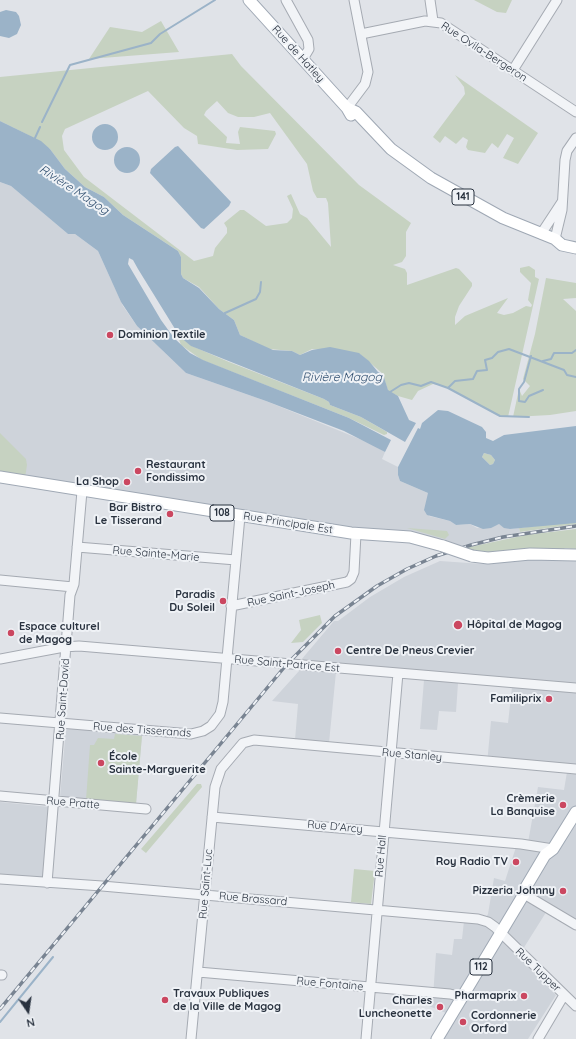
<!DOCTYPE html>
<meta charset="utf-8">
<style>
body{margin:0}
#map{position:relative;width:576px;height:1039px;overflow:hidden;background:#e0e3e8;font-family:Quicksand,sans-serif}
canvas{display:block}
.north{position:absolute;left:8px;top:991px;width:40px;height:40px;-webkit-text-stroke:3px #eff2f6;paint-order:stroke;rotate:167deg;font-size:11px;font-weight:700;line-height:16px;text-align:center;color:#29323f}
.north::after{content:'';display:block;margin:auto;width:14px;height:18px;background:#29323f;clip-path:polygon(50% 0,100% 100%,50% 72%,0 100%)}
</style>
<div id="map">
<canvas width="576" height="1039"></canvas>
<div class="north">N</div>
</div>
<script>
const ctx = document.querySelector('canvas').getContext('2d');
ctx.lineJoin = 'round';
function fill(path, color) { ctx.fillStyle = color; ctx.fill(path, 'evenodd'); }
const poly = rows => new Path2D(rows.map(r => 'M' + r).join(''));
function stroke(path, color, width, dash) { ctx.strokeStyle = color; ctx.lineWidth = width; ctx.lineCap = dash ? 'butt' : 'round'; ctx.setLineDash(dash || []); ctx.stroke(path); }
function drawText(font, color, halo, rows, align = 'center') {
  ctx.font = font + ' Quicksand,sans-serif'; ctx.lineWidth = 4; ctx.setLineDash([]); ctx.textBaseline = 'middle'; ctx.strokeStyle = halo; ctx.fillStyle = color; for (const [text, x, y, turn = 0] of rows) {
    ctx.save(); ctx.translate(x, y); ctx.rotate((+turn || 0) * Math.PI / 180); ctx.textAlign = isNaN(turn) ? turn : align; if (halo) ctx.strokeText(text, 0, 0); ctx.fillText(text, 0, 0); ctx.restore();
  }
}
fill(poly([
 [0,182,11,186,68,234,75,234,98,251,123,306,137,326,186,373,266,401,372,444,385,452,382,459,398,467,398,475,400,481,428,493,429,516,450,521,456,525,470,524,477,528,499,524,510,529,519,528,520,532,459,546,428,536,358,529,0,473],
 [570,548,576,549,576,921,550,906,518,957,556,995,528,1039,430,1039,446,1013,419,1002,419,996,433,997,436,953,452,955,454,939,462,939,464,921,482,924,488,914,494,878,505,881,516,847,527,848,538,787,564,790,567,772,487,764,491,721,508,723,512,687,458,683,456,712,439,711,437,730,420,729,424,680,336,672,329,743,295,740,298,704,272,701,308,661,301,660,334,621,338,621,370,597,404,577,440,561,483,564,519,560,569,560],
 [66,728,142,735,136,804,60,797],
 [0,802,50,807,43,878,0,875]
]), '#ced3da');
fill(poly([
 [474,0,512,0,506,13,497,12],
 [161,21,179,52,89,59,110,27,142,32],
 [232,54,241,66,359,185,411,223,406,232,406,256,402,262,393,265,405,269,407,273,407,285,456,268,459,269,472,283,472,286,459,306,455,317,455,325,465,316,508,298,497,313,504,315,513,313,526,306,531,307,532,305,528,300,531,283,520,272,520,268,529,266,535,270,535,277,539,279,508,417,500,416,441,385,433,384,418,391,412,400,398,396,388,391,383,374,360,354,312,349,300,355,292,351,269,349,240,335,234,320,219,309,199,287,183,278,181,274,181,257,178,251,123,215,104,197,85,187,65,169,50,149,28,135,0,121,0,77],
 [148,91,184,128,197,136,198,144,237,150,268,149,276,134,275,131,240,127,238,132,240,144,226,143,227,137,204,115,206,111,217,101,228,113,238,117,254,117,270,113,307,164,313,191,317,198,326,198,328,203,331,247,307,218,300,214,291,194,287,196,293,209,292,218,287,223,266,226,244,210,240,210,224,223,227,228,227,233,215,248,213,256,194,261,84,177,64,150,62,136,65,129],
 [455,75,538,133,518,164,503,158,514,138,507,134,498,148,492,143,485,153,468,150,466,147,468,140,463,137,456,144,445,136,440,143,433,137,465,94,464,87],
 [546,278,576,283,576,298,563,299,576,311,576,411,550,415,513,417,519,389,522,396,530,386,523,379,535,334],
 [178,337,180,337,192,346,229,362,324,399,329,402,330,405,361,417,387,432,387,434,384,435,349,418,202,360,181,345],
 [0,433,26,459,27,465,25,478,0,473],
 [484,453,491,455,495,460,493,464,490,465,482,457],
 [563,523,576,523,576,524,520,532,519,528],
 [407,528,447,531,449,535,445,539],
 [576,529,576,549,565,548,564,549,485,554,465,548,526,535],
 [320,615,322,623,303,642,291,643,301,630,299,620],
 [115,734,142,736,136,804,86,800,90,745,94,745,98,738,114,739],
 [197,784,201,784,202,787,146,853,141,849],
 [354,869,375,871,371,904,351,902]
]), '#c6d2c1');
fill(poly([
 [6,10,16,12,19,16,21,25,17,34,9,38,0,36,0,12],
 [0,121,41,141,50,149,65,169,85,187,104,197,123,215,178,251,181,257,181,274,183,278,199,288,219,309,234,320,240,335,273,350,292,351,300,355,312,350,330,347,359,353,369,361,378,372,383,374,388,390,398,396,409,420,416,423,405,442,361,417,330,405,329,402,324,399,191,346,180,337,138,269,133,260,129,258,128,264,161,320,174,338,190,353,203,360,349,418,391,440,385,452,344,431,266,401,186,373,137,326,121,302,98,251,75,234,68,234,11,186,0,182],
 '92 137a13 13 0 1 1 26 0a13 13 0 1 1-26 0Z',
 [178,146,231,202,229,206,204,229,201,228,150,173,151,169,175,147],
 '114 160a13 13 0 1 1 26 0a13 13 0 1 1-26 0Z',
 [438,410,448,411,482,427,486,432,486,438,493,441,504,435,576,426,576,523,510,529,504,528,499,524,491,528,483,529,470,524,456,525,450,521,427,515,424,510,428,493,400,481,398,475,398,467,418,428,420,429,422,423],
 [484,453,491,455,495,460,493,464,490,465,482,457]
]), '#9bb3c8');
stroke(poly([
 [42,122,70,65,151,43,160,34,215,0],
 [35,138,40,127],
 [225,313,256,299,260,292,261,282],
 [531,356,524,382,519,389,519,401,525,402,529,396,543,390],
 [543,361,551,359,554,353,572,353,576,350],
 [448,388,455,381,473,379,477,371,487,370,485,360,492,358,498,352,509,349,564,370,567,375,576,377],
 [390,392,401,385,409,383,421,386,431,382,448,388,500,416,529,417],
 [0,1022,53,957]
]), '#9bb3c8', 2);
const minor = poly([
 [286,0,308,40,309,49,303,59],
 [430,0,433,21],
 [361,34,425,21,441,23,576,112],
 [513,70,557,0],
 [347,108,365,84,368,72,354,0],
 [541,234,562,202],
 [555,239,562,210,565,160,567,151,576,138],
 [77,547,236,560],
 [0,580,73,587],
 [231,606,347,582,351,579,354,572,356,534],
 [0,659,64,647,79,646,576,688],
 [0,718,191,734,203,731,211,726,220,714,223,702,240,516],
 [0,796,146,809],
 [212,817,521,844,553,849],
 [0,879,102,886,478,919,488,922,495,927,576,1006],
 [47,883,70,595,74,584,82,491],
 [524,894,576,925],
 [198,972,450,994,462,997],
 [0,975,2,975],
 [191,1039,215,787,221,769,243,743,254,740,576,769],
 [366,1039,398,673],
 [538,1039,564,995]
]);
const major = poly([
 [249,0,347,108,351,115],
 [347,108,356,112,391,149,431,178,503,218,555,239,562,245,576,248],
 [0,477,351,533,410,537,443,546],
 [472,556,488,558,530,554,576,555],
 [437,1039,524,894,526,887,545,855,553,849,576,812]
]);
stroke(minor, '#a5aab2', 11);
stroke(major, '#9fa8b4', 13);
stroke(minor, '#f2f4f7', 9);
stroke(major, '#fff', 11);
const rail = poly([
 [0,1009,287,664,335,616,377,586,407,569,436,556,471,545,503,537,576,526]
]);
stroke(rail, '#798492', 3.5);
stroke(rail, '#eff2f6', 2, [6]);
const majorBridge = poly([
 [443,546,472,556]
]);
stroke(majorBridge, '#9fa8b4', 13, []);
stroke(majorBridge, '#fff', 11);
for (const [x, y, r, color] of [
 [110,335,4,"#cb4760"],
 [138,471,4,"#cb4760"],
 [127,482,4,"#cb4760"],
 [170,514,4,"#cb4760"],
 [223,601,4,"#cb4760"],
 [458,625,5,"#cb4760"],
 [11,633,4,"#cb4760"],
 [338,651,4,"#cb4760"],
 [549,699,4,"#cb4760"],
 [101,763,4,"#cb4760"],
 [563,805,4,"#cb4760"],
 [516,862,4,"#cb4760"],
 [563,891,4,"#cb4760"],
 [524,996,4,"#cb4760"],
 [165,1000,4,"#cb4760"],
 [440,1007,4,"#cb4760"],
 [463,1022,4,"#cb4760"]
]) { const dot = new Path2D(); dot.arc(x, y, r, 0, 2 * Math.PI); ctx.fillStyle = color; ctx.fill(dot); stroke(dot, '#eff2f6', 1.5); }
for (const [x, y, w] of [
 [463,197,22],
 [222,513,24],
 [481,967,22]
]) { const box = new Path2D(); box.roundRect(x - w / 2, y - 8, w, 16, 3); ctx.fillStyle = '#eff2f6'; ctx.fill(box); stroke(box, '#29323f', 1); }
drawText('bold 10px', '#29323f', null, [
 ["141",463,197],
 ["108",222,513],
 ["112",481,967]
]);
drawText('11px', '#29323f', '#eff2f6', [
 ["Rue Ovila-Bergeron",484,52,33],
 ["Rue de Hatley",298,54,48],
 ["Rue Principale Est",288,523,9],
 ["Rue Sainte-Marie",156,554,5],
 ["Rue Saint-Joseph",291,594,-12],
 ["Rue Saint-Patrice Est",287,664,5],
 ["Rue Saint-David",63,699,-86],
 ["Rue des Tisserands",142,730,4],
 ["Rue Stanley",412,755,5],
 ["Rue Pratte",73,803,5],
 ["Rue D'Arcy",335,827,5],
 ["Rue Hall",381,856,-85],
 ["Rue Saint-Luc",206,884,-85],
 ["Rue Brassard",253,899,5],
 ["Rue Tupper",538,970,44],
 ["Rue Fontaine",330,984,5]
]);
drawText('bold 11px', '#29323f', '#eff2f6', [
 ["Dominion Textile",118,335,"left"],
 ["Restaurant",146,465,"left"],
 ["Fondissimo",146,478,"left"],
 ["La Shop",119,482],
 ["Bar Bistro",162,508],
 ["Le Tisserand",162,521],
 ["Paradis",215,595],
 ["Du Soleil",215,608],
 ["Hôpital de Magog",467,625,"left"],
 ["Espace culturel",19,627,"left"],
 ["de Magog",19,640,"left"],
 ["Centre De Pneus Crevier",346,651,"left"],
 ["Familiprix",541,699],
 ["École",109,757,"left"],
 ["Sainte-Marguerite",109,770,"left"],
 ["Crèmerie",555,799],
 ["La Banquise",555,812],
 ["Roy Radio TV",508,862],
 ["Pizzeria Johnny",555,891],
 ["Travaux Publiques",173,994,"left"],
 ["de la Ville de Magog",173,1007,"left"],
 ["Pharmaprix",516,996],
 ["Charles",432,1001],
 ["Luncheonette",432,1014],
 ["Cordonnerie",471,1016,"left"],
 ["Orford",471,1029,"left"]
], 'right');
drawText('italic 12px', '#345272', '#eff2f6', [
 ["Rivière Magog",74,190,33],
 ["Rivière Magog",342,377]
]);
</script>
